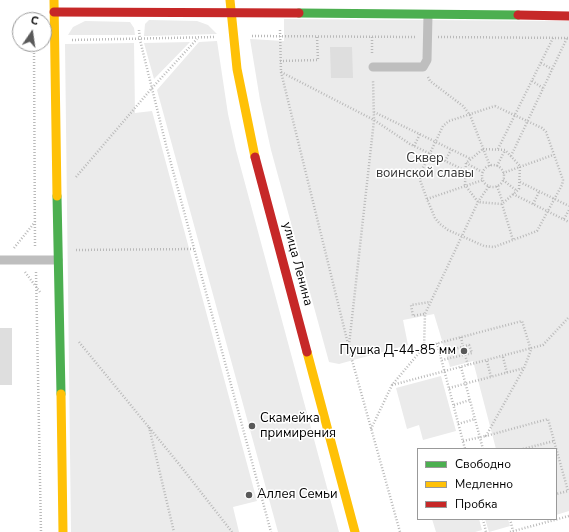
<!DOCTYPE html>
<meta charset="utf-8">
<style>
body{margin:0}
#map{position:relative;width:569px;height:532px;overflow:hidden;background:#fff;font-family:"Nunito Sans",sans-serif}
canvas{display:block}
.legend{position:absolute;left:417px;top:448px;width:140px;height:72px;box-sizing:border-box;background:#fff;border:1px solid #999;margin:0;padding:5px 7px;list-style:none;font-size:12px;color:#000}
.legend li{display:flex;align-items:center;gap:8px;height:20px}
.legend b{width:20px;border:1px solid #999}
.north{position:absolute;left:12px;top:12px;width:40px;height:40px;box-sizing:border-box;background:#fff;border:1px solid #999;border-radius:50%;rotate:13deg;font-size:11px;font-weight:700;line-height:16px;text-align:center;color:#000}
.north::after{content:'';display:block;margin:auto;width:14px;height:18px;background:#595959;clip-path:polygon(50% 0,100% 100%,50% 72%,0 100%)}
</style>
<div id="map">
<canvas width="569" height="532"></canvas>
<ul class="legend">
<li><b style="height:5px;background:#4caf50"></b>Свободно</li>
<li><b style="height:5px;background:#ffc107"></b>Медленно</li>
<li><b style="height:5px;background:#c62828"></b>Пробка</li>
</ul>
<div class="north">С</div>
</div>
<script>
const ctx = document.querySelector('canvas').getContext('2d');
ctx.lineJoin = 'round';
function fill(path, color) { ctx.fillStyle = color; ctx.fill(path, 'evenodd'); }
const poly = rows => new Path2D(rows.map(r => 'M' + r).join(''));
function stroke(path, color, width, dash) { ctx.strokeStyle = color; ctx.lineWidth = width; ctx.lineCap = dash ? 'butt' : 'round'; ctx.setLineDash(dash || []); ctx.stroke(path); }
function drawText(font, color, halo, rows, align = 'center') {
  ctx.font = font + ' "Nunito Sans",sans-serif'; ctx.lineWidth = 3; ctx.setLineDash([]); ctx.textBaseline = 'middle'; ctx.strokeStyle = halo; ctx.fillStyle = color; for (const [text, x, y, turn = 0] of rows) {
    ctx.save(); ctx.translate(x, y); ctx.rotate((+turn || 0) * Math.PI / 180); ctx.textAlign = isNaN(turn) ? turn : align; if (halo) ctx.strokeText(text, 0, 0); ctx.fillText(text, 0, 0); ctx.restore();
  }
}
fill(poly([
 [284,19,569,21,569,511,556,515,556,449,496,449,473,361,450,367,434,314,403,320,408,345,339,364,329,362,271,150,260,100,250,39,284,41],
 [149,20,197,21,208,25,217,34,144,36,145,24],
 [85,21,130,22,134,28,135,35,68,35,73,27],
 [217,41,228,114,236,150,339,532,278,532,157,90,199,42],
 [190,42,154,79,144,43],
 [134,43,135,113,152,111,257,501,233,507,239,532,71,532,65,44],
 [441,376,456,431,423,440,419,425,407,429,396,388],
 [432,519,479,519,482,530,475,532,436,532],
 [485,519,508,519,510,526,489,532]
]), '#ebebeb');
fill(poly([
 [330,47,352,47,353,78,331,78],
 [0,328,12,328,12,385,0,385]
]), '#dedede');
stroke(poly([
 [139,30,140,40,166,145,271,532],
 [280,30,281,72,352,360,400,532],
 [252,36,415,37],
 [372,37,372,55],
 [438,37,569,38],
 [72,40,215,37],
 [34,50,35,247],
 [280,61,318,60,317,37],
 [541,63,552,69],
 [281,72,374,120,410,144,466,171],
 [428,77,430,81,463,106,470,115,490,166],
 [532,81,543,88],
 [495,106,542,128,546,132,563,180,562,185,537,231,494,247,484,246,448,230,440,224,435,218,427,199,420,180,420,174,443,126,449,121,495,106],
 [374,112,471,159],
 [414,146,420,134],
 [483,149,505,150,520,166,519,189,502,204,478,202,465,185,466,163,483,149],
 [498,149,553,38],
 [511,156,567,38],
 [445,161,451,150],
 [466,163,482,172],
 '482 176a11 11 0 1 1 22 0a11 11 0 1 1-22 0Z',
 [497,166,505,150],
 [503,173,553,155],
 [76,177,152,88,197,39],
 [503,180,517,191],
 [520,182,569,206],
 [497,186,503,203],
 [513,194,569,222],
 [427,199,483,180],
 [502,204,513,240],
 [533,204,539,192],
 [564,219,569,210],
 [14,248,35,222],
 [76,250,195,249],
 [25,272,40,292],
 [36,272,41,532],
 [424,314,413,316,411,305,430,302],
 [461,337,463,347],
 [79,342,179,464,232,532],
 [437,343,465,449],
 [349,345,374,120,373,80],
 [424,347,522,321,531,350,524,368,486,436,548,419,568,491,556,494],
 [440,353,469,345,472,353,442,360],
 [465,355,468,365],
 [503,357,507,373],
 [487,361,491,377],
 [461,367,483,449],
 [392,385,543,345,569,317],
 [449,388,524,368],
 [454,405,470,400],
 [458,424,475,419],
 [149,427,174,532],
 [371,429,392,385,424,347,425,314,478,202,489,186],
 [463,441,486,436],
 [523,449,554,441],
 [483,519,486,532],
 [510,519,513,531],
 [510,532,569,516]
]), '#b9b9b9', 2.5, [1, 2]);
stroke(poly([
 [373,67,423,67,427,60,428,15],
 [0,260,58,260]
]), '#bebebe', 9);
stroke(poly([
 [299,13,518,15],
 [57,196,61,394]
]), '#4caf50', 9);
stroke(poly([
 [54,0,57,196],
 [230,0,237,69,255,157],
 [307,352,355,532],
 [61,394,63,532]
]), '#ffc107', 9);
stroke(poly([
 [54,12,299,13],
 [518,15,569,16],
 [255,157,307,352]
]), '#c62828', 9);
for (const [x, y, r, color] of [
 [464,351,4,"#595959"],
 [252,426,4,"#595959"],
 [249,495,4,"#595959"]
]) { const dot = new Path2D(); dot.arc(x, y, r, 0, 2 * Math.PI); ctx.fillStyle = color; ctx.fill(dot); stroke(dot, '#fff', 1.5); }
drawText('13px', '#313131', '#fff', [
 ["Сквер",425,159],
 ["воинской славы",425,174]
]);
drawText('13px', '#000', '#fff', [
 ["улица Ленина",297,264,75]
]);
drawText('13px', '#000', '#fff', [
 ["Пушка Д-44-85 мм",456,351,"right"],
 ["Скамейка",260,419],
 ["примирения",260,434],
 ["Аллея Семьи",257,495]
], 'left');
</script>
